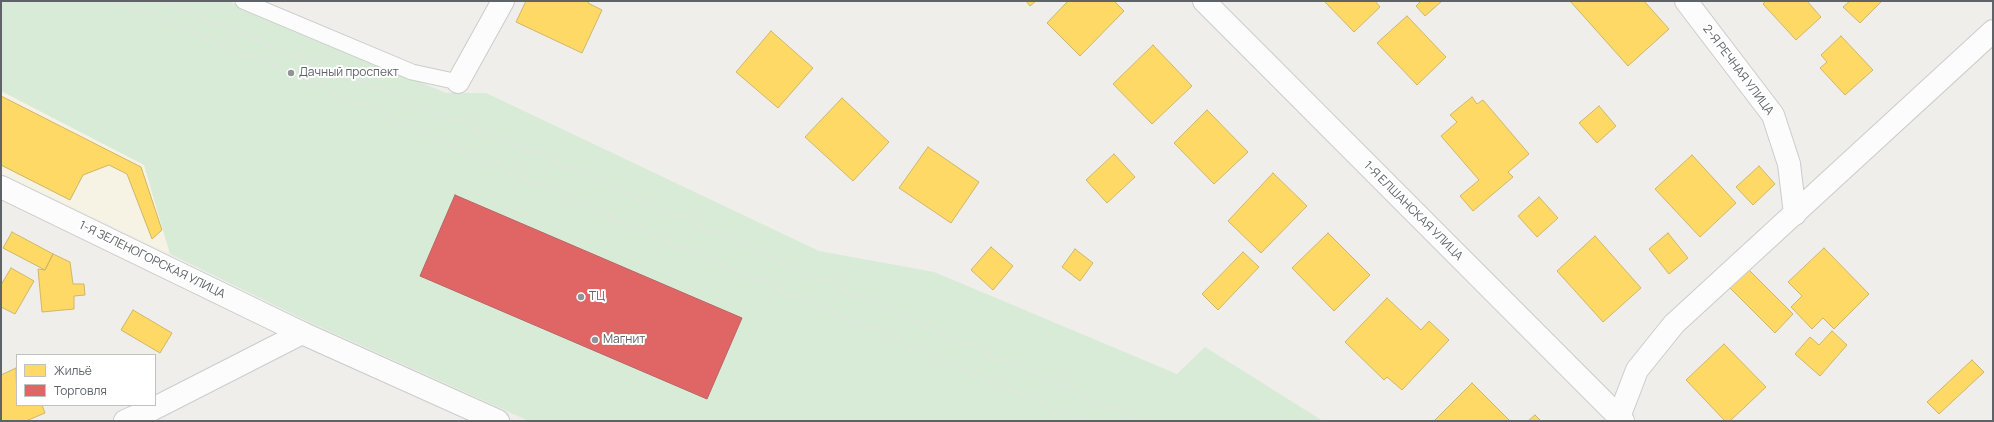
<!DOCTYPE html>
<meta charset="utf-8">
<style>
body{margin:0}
#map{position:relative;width:1994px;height:422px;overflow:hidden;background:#efeeea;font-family:Manrope,sans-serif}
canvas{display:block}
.frame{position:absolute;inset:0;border:2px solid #5f6368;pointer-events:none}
.legend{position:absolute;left:16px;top:354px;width:140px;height:52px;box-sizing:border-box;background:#fff;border:1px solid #bfc1c3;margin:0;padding:5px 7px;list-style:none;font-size:12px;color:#5f6368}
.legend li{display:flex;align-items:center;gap:8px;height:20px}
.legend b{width:20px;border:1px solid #bfc1c3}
</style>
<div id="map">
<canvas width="1994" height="422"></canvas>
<div class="frame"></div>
<ul class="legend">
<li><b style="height:11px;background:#ffd966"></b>Жильё</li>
<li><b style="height:11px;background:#e06666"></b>Торговля</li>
</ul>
</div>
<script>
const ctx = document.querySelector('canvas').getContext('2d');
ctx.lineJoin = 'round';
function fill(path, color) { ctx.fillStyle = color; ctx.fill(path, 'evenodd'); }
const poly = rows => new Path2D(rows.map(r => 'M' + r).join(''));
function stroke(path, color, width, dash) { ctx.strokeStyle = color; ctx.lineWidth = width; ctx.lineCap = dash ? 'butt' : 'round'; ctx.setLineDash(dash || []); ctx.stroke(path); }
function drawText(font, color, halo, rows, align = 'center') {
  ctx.font = font + ' Manrope,sans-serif'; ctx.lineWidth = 4; ctx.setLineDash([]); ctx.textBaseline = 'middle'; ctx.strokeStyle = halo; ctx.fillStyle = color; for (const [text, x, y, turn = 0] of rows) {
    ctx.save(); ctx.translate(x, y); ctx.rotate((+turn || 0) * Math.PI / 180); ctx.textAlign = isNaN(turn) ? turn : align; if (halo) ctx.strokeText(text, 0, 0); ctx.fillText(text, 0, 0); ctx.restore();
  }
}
fill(poly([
 [1,91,144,165,170,254,1,173]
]), '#f7f3e4');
fill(poly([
 [1,1,228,1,446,93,486,93,819,251,934,272,1177,374,1205,347,1323,421,529,421,309,322,170,254,144,165,1,91]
]), '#d8ebd6');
const homes = poly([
 [526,1,589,1,588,3,602,10,582,53,516,22,526,1],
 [1026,1,1036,1,1030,6,1026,1],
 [1068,1,1114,1,1124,11,1080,56,1047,23,1068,1],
 [1324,1,1375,1,1380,7,1354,32,1324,1],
 [1421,1,1442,1,1425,16,1416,6,1421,1],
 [1570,1,1644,1,1669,29,1628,66,1570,1],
 [1766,1,1807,1,1821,17,1796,40,1763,4,1766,1],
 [1850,1,1880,1,1881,2,1860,23,1843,7,1850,1],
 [1407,16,1446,57,1417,85,1377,43,1407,16],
 [771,31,813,68,778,108,736,72,771,31],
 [1841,36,1873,70,1845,95,1820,68,1827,62,1821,55,1841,36],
 [1153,45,1192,86,1152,124,1113,84,1153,45],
 [1,96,141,167,162,230,152,239,127,174,109,165,83,175,70,200,1,165,1,96],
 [1472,97,1477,104,1483,100,1529,154,1508,172,1513,177,1473,211,1460,196,1479,180,1441,136,1457,122,1450,115,1472,97],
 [842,98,889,142,853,181,805,137,842,98],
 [1599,106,1616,126,1597,143,1579,123,1599,106],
 [1207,110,1248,152,1214,184,1174,143,1207,110],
 [928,147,979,182,951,223,899,188,928,147],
 [1114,154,1135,177,1107,203,1086,180,1114,154],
 [1692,155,1736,203,1700,237,1655,189,1692,155],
 [1759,166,1775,184,1753,205,1736,187,1759,166],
 [1273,173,1307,206,1261,253,1228,221,1273,173],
 [1539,197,1558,218,1537,237,1518,216,1539,197],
 [12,232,53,254,45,270,3,248,12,232],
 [1328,233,1370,275,1334,311,1292,268,1328,233],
 [1668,233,1688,258,1669,274,1649,249,1668,233],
 [1595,236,1641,288,1603,322,1557,271,1595,236],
 [991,247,1013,266,993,290,971,270,991,247],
 [1824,248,1869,294,1834,329,1823,318,1812,329,1791,307,1802,296,1788,282,1824,248],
 [1075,249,1093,263,1080,281,1062,267,1075,249],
 [1243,252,1259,267,1218,310,1202,294,1243,252],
 [53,254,70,262,73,284,84,284,85,295,74,296,74,309,42,312,38,269,45,270,53,254],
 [11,268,34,281,15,314,1,307,1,285,11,268],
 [1748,269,1793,314,1775,333,1730,288,1748,269],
 [1387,298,1421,330,1429,321,1449,340,1402,390,1387,377,1384,380,1345,342,1387,298],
 [133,310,172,333,160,353,121,330,133,310],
 [1832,331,1847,345,1820,376,1795,354,1810,337,1819,345,1832,331],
 [1724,344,1766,387,1730,421,1725,421,1686,380,1724,344],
 [1972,360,1984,372,1939,414,1927,402,1972,360],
 [16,368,17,405,42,405,45,413,26,421,1,421,1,375,16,368],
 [1472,383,1510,421,1434,421,1472,383],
 [1535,415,1541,421,1528,421,1535,415]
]);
fill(homes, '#ffd966');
stroke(homes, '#cfb667', 1);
const shops = poly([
 [455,195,742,318,707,399,420,276,455,195]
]);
fill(shops, '#e06666');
stroke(shops, '#b96567', 1);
const service = poly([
 [243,1,412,72,458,82]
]);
const minor = poly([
 [1204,1,1623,421],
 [1686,1,1773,115,1789,164,1795,214],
 [458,82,503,1],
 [1619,417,1637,370,1674,324,1993,31],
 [125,421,151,410,302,333]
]);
const secondary = poly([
 [1,187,302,333,498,421]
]);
stroke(service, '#cbcccc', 17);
stroke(minor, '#cbcccc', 24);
stroke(secondary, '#cacacb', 24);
stroke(service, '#fdfcfc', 15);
stroke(minor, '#fdfcfc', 22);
stroke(secondary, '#fdfcfc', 22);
stroke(poly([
 [118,1,291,73,634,227,1084,421],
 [163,1,564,165,1141,421]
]), '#e4e4e4', 1);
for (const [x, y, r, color] of [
 [291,73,4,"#919496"],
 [581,297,4,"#919496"],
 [595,340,4,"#919496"]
]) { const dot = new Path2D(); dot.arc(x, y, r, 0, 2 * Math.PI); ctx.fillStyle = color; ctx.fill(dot); stroke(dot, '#fff', 1.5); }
drawText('12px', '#5f6368', '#fff', [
 ["2-Я РЕЧНАЯ УЛИЦА",1738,70,53],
 ["1-Я ЕЛШАНСКАЯ УЛИЦА",1413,211,45],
 ["1-Я ЗЕЛЕНОГОРСКАЯ УЛИЦА",152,260,26]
]);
drawText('12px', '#5f6368', '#fff', [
 ["Дачный проспект",299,73],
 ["ТЦ",589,297],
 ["Магнит",603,340]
], 'left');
</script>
